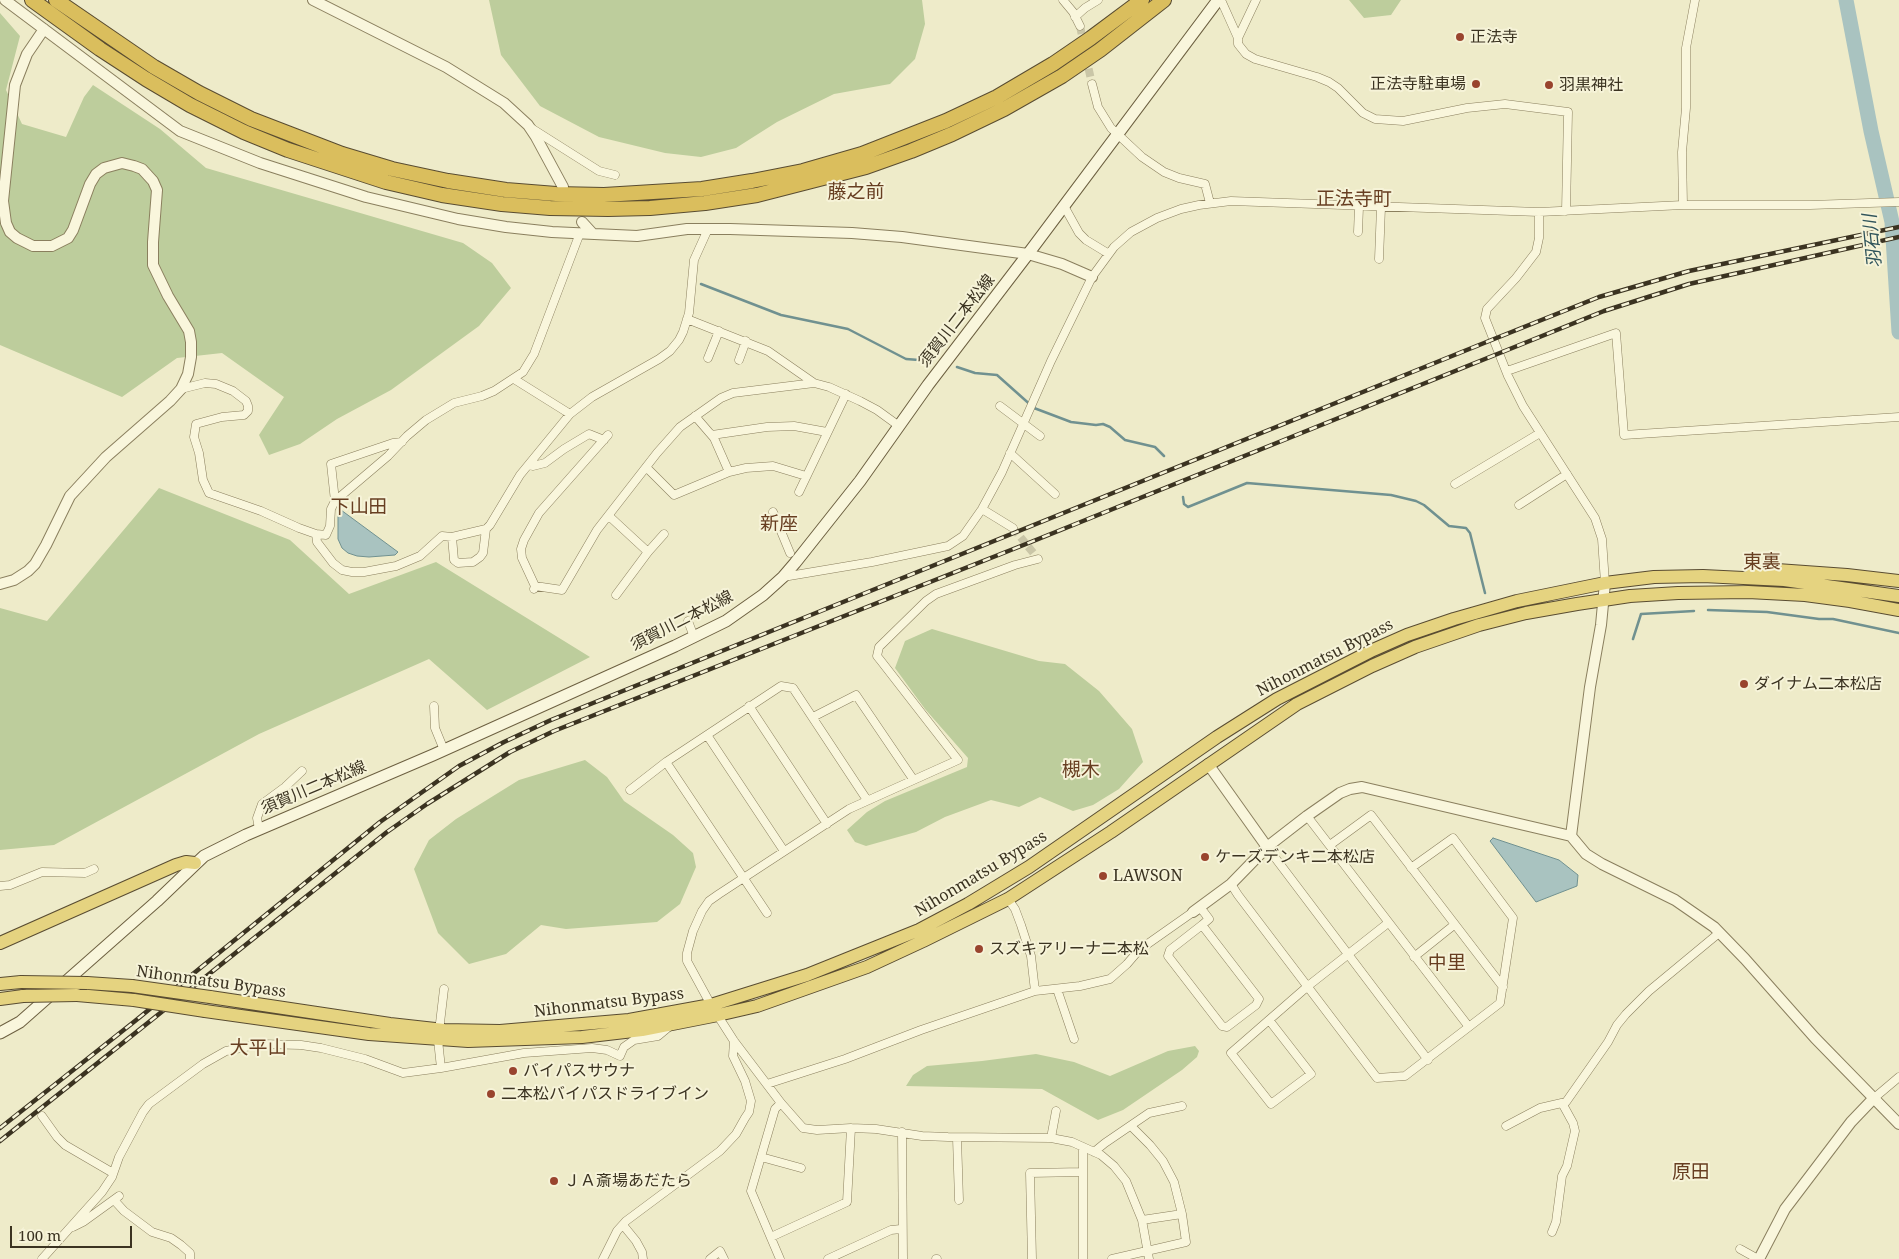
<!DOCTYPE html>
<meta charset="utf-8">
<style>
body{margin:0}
#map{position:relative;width:1899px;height:1259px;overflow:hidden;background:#eeebc9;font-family:"Noto Serif",serif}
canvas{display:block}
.scale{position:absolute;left:10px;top:1226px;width:122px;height:22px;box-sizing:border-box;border:2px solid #3b3321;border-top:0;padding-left:6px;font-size:15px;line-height:18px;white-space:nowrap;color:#3b3321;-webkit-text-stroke:4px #f6f3d8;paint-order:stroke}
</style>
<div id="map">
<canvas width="1899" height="1259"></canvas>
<div class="scale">100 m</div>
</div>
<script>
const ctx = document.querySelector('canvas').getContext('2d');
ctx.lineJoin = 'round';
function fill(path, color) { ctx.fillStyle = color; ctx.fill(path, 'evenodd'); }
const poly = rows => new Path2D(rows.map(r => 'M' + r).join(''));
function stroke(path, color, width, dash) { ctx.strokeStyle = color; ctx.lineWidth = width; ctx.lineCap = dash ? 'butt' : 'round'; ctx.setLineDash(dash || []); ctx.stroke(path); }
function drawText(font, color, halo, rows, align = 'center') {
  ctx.font = font + ' "Noto Serif","Noto Sans JP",serif'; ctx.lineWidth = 4; ctx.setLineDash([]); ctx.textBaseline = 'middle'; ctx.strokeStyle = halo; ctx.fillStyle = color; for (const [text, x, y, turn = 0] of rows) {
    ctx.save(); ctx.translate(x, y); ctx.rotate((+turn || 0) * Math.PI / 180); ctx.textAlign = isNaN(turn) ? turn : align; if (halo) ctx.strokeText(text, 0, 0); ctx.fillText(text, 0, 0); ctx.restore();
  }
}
fill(poly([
 [489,0,922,0,925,24,915,59,890,84,834,94,777,122,736,148,701,157,665,153,599,137,540,106,501,55],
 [1349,0,1401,0,1391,15,1364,18],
 [0,13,20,36,6,90,22,124,66,137,84,97,93,85,160,129,206,168,463,243,492,263,511,288,479,326,391,390,337,419,300,444,269,455,259,435,284,397,222,353,177,358,122,397,0,345],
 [159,488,290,540,349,594,436,562,590,657,487,710,429,659,259,734,54,845,0,850,0,608,47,621],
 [932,629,1039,661,1065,664,1099,691,1132,729,1143,762,1119,789,1093,805,1073,811,1040,797,1019,807,991,800,945,817,916,832,866,846,855,842,847,830,867,812,885,801,967,767,968,758,925,709,895,668,905,641],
 [585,760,607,777,624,801,673,835,693,853,696,867,680,904,657,922,566,929,541,925,506,954,469,964,438,933,414,869,429,840,456,819,519,780],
 [1195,1046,1199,1051,1197,1057,1182,1070,1123,1110,1098,1120,1042,1089,906,1086,913,1075,927,1066,982,1061,1036,1054,1074,1062,1110,1076,1168,1051]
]), '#bdcd9c');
const water = poly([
 [341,510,398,552,395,555,369,557,357,556,348,553,342,548,338,539,338,511,341,510],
 [1493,838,1559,860,1578,875,1577,886,1536,902,1490,841,1493,838]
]);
fill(water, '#a9c3c0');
stroke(water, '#709190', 1);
stroke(poly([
 [701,284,781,315,848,329,906,359,932,361],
 [957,367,975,373,997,375,1034,408,1071,422,1096,425,1103,424,1110,427,1125,440,1155,447,1164,456],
 [1183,497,1184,504,1188,507,1247,483,1391,495,1416,501,1424,505,1449,526,1466,528,1470,533,1485,593],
 [1708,610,1767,612,1819,619,1833,619,1899,633],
 [1633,639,1641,614,1694,611]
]), '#709190', 2.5);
stroke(poly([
 [1846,0,1871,131,1892,222,1899,332]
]), '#a9c3c0', 15);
stroke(poly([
 [1080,26,1084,45],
 [1086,57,1092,84],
 [1013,528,1035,555]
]), '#cac6a7', 8, [8, 4]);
const minor = poly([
 [1063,0,1073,12,1080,26],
 [1221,0,1238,38,1238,44,1246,54,1255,59,1317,77,1329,82,1338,88,1363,113,1375,119,1403,121,1467,108,1505,104,1568,112,1566,211],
 [1075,17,1085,8,1098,0],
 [1238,38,1256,0],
 [1092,84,1098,107,1111,128,1142,157,1164,172,1179,178,1205,184,1210,203],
 [531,128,599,171,615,175],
 [1683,205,1682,152,1686,108,1686,48,1695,0],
 [1064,206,1079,233,1086,240,1109,254],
 [1539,212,1539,238,1536,252,1516,278,1487,309,1485,318,1508,376,1523,406,1595,518,1602,539,1605,583],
 [1358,232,1359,207],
 [1379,259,1381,207],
 [687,319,768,351,814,383],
 [708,358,719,331],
 [739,360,746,341],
 [1507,371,1616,333,1624,435,1899,417],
 [514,379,570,414],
 [181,389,205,383,216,384,233,391,246,401,248,406,248,411,244,415,222,417,196,424,194,437,199,453,203,480,209,493,261,511,299,528,316,534,326,535,330,526,331,509,335,501,388,456,407,436,426,420,454,403,482,396,494,391,523,372,534,354,580,233],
 [1000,406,1040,436],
 [695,416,714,438,729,472],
 [712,435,767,427,794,426,827,432],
 [1010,453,1055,494],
 [529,465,533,466,545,463,564,449,589,434,604,440],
 [646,467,674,495,729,472,746,468,773,466,806,476],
 [1455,484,1540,433],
 [799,492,846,394],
 [335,501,331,464,393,443,402,442],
 [1519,505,1567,474],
 [982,509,1013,528],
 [773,512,790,553],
 [609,516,648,552],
 [316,534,317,542,333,563,342,570,352,572,364,572,396,566,420,556,442,536,452,537,486,529,490,525,520,475,570,414,592,397,659,359,670,351,679,340,683,332,689,313,694,260,708,229],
 [452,537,454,560,458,563,473,562,480,557,483,553,486,529],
 [1038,559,1015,565,936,594,926,601,879,647,877,656,881,661,958,760,849,809,719,894,709,901,702,911,693,931,687,953,687,961,711,1005,734,1041,781,1103,803,1128,817,1130,851,1128,876,1129,922,1136,948,1137,1051,1138,1072,1142,1101,1155,1114,1166,1126,1181,1142,1220,1149,1259],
 [783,577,872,562,948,546,963,536,982,509,1002,472,1051,361,1092,277,1114,247,1131,232,1157,218,1181,209,1199,205,1231,201,1539,212,1683,205,1810,205,1899,202],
 [535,586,562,590,597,530,657,453,680,427,721,398,733,393,814,383,829,387,860,401,877,410,899,426],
 [534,589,535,586,522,558,521,549,524,540,539,513,608,435],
 [616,595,648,552,664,534],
 [688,621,694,637],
 [434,706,435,728,444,750],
 [749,706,827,824],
 [813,717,856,695,913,779],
 [707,735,784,851],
 [630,790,666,762],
 [1307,816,1469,1027],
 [259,829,257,818,262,804,285,787,302,771],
 [1330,845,1371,815,1503,987],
 [1267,847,1428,1060],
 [1231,884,1238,895,1377,1078,1405,1076,1500,1003,1513,918,1453,838,1411,868],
 [0,886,10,885,42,872,85,873,94,869],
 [1008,899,1015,909,1021,925,1031,956,1035,991],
 [1200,907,1209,919,1202,925,1170,950,1168,956,1222,1026,1227,1027,1256,1005,1259,999,1202,925],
 [767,913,666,762,781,686,793,688,867,800],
 [1414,957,1454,925],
 [1057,989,1074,1039],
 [1269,1020,1311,1074,1271,1104,1231,1053,1308,986,1388,923],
 [441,1068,438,1040,444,989],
 [767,1084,845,1059,921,1030,1035,991,1080,986,1110,979,1127,964,1139,950,1193,912],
 [1873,1099,1899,1077],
 [42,1116,57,1137,65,1145,113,1173],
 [1506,1126,1540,1108,1566,1102,1608,1042,1617,1025,1626,1014,1649,991,1719,933],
 [902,1132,903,1259],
 [957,1138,959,1200],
 [1051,1138,1056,1111],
 [1094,1152,1105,1143,1149,1113,1182,1106],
 [761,1157,801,1168],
 [114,1200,124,1211,152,1232,171,1238,181,1245,190,1253,190,1259],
 [1142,1220,1182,1214],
 [623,1225,636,1241,642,1252,643,1259],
 [73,1227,83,1222,119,1196],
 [1552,1232,1556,1222,1562,1176,1567,1166,1575,1131,1573,1123,1562,1103],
 [771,1237,847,1202,851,1128],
 [1740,1249,1758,1259],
 [42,1259,102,1192,112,1177,119,1157,143,1112,149,1104,203,1064,226,1051,260,1044,301,1045,321,1048,365,1059,403,1073,441,1068,524,1053,592,1048,607,1050,620,1056,624,1047,634,1040,658,1036,670,1026],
 [603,1259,617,1231,626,1221,720,1151,736,1134,745,1118,749,1112,751,1101,745,1081,733,1056,734,1041],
 [710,1259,720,1251,724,1259],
 [780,1259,751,1191,775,1109,781,1103],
 [828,1259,891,1230,901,1229],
 [936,1259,937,1259],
 [1032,1259,1030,1173,1083,1172],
 [1083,1259,1083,1147],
 [1112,1259,1186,1242,1182,1214,1174,1182,1163,1161,1150,1145,1131,1126]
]);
const tertiary = poly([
 [5,0,180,131,260,163,366,197,458,219,506,227,552,232,637,236,687,229,730,229,852,233,902,237,1028,254,1062,264,1092,277],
 [313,0,446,67,504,103,528,125,536,137,563,187],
 [582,222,593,234],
 [1605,583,1601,625,1590,687,1571,836,1586,854,1602,864,1675,900,1714,927,1745,959,1815,1038,1899,1124],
 [0,584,14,580,28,571,35,564,46,545,70,496,106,457,170,401,181,389,188,374,191,357,191,342,189,331,168,296,153,265,153,242,157,190,153,181,142,169,134,166,122,163,104,168,96,174,90,184,73,230,68,238,52,246,33,246,17,238,10,232,6,223,3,201,15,85,27,54,44,29],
 [1208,764,1267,847],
 [1193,912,1231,884,1267,847,1307,816,1340,793,1350,789,1362,787,1571,836],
 [1759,1259,1785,1209,1851,1122,1873,1099]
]);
const secondary = poly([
 [0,1033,20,1022,157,901,204,856,246,835,433,755,675,646,726,621,763,595,783,577,795,563,860,481,928,385,1028,254,1218,0]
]);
const trunk = poly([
 [1751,571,1777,570,1847,575,1899,581],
 [0,943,176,865,186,862,195,863],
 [87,983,132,986],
 [0,984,21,982],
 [77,995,134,1000],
 [210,997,390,1024,444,1030,500,1031,629,1020,711,1005,807,975,919,930,968,904,1029,867,1217,737,1277,699,1373,650,1407,635,1454,619,1517,601,1605,583,1654,577,1703,576,1784,580,1899,596],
 [0,999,23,996],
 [205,1011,369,1034,468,1041,582,1037,642,1030,718,1015,757,1006,867,967,923,941,1008,899,1111,832,1297,704,1372,666,1415,647,1479,625,1526,613,1577,604,1630,596,1678,593,1748,592,1805,595,1850,601,1899,610]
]);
const motorway = poly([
 [32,0,100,49,146,79,190,105,244,132,288,150,386,182,442,195,502,204,550,208,608,209,650,208,705,203,757,195,866,167,911,151,952,134,1004,109,1062,76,1100,50,1164,0],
 [56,0,154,67,199,93,251,119,342,154,392,169,448,181,506,190,556,194,604,195,702,189,752,181,803,171,862,154,946,121,997,97,1053,64,1091,38,1142,0]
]);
stroke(minor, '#8a7f5e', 9);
stroke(tertiary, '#8a7f5e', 12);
stroke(secondary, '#6d6041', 13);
stroke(trunk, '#594c31', 14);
stroke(motorway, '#594c31', 16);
stroke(minor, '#f9f6dc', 8);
stroke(tertiary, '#f9f6dc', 10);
stroke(secondary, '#f9f6dc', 11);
stroke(trunk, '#e5d380', 12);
stroke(motorway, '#dabe5d', 14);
const rail = poly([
 [0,1128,135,1021,380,822,459,766,504,742,551,720,1494,339,1599,297,1689,271,1899,227],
 [0,1141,387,832,427,804,510,752,554,731,1026,544,1604,311,1689,284,1899,237]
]);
stroke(rail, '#3b3321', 4.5);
stroke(rail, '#f6f3d8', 2.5, [8]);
const trunkBridge = poly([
 [21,982,87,983],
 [132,986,210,997],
 [23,996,77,995],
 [134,1000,205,1011]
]);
stroke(trunkBridge, '#594c31', 14, []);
stroke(trunkBridge, '#e5d380', 12);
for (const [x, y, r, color] of [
 [1460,37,5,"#99442e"],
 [1476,84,5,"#99442e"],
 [1549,85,5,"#99442e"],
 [1744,684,5,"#99442e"],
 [1205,857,5,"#99442e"],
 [1103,876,5,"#99442e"],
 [979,949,5,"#99442e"],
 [513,1071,5,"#99442e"],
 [491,1094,5,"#99442e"],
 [554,1181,5,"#99442e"]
]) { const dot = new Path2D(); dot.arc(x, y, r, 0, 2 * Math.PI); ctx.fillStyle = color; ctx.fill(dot); stroke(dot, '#f6f3d8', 2); }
drawText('16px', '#3b3321', '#f6f3d8', [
 ["正法寺",1470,37],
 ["正法寺駐車場",1466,84,"right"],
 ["羽黒神社",1559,85],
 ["ダイナム二本松店",1754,684],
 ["ケーズデンキ二本松店",1215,857],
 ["LAWSON",1113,876],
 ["スズキアリーナ二本松",989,949],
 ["バイパスサウナ",523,1071],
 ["二本松バイパスドライブイン",501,1094],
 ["ＪＡ斎場あだたら",564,1181]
], 'left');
drawText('16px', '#3b3321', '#f6f3d8', [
 ["須賀川二本松線",957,321,-52],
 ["須賀川二本松線",682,621,-27],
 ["Nihonmatsu Bypass",1325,658,-27],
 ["須賀川二本松線",314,788,-23],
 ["Nihonmatsu Bypass",981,874,-31],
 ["Nihonmatsu Bypass",211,982,8],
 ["Nihonmatsu Bypass",609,1003,-7]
]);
drawText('italic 18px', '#30545b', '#f6f3d8', [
 ["羽石川",1873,241,-96]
]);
drawText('19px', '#673e21', '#f6f3d8', [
 ["藤之前",856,193],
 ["正法寺町",1354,200],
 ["下山田",359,508],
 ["新座",779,525],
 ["東裏",1762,563],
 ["槻木",1081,771],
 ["中里",1447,964],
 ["大平山",258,1049],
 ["原田",1691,1173]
]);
</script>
